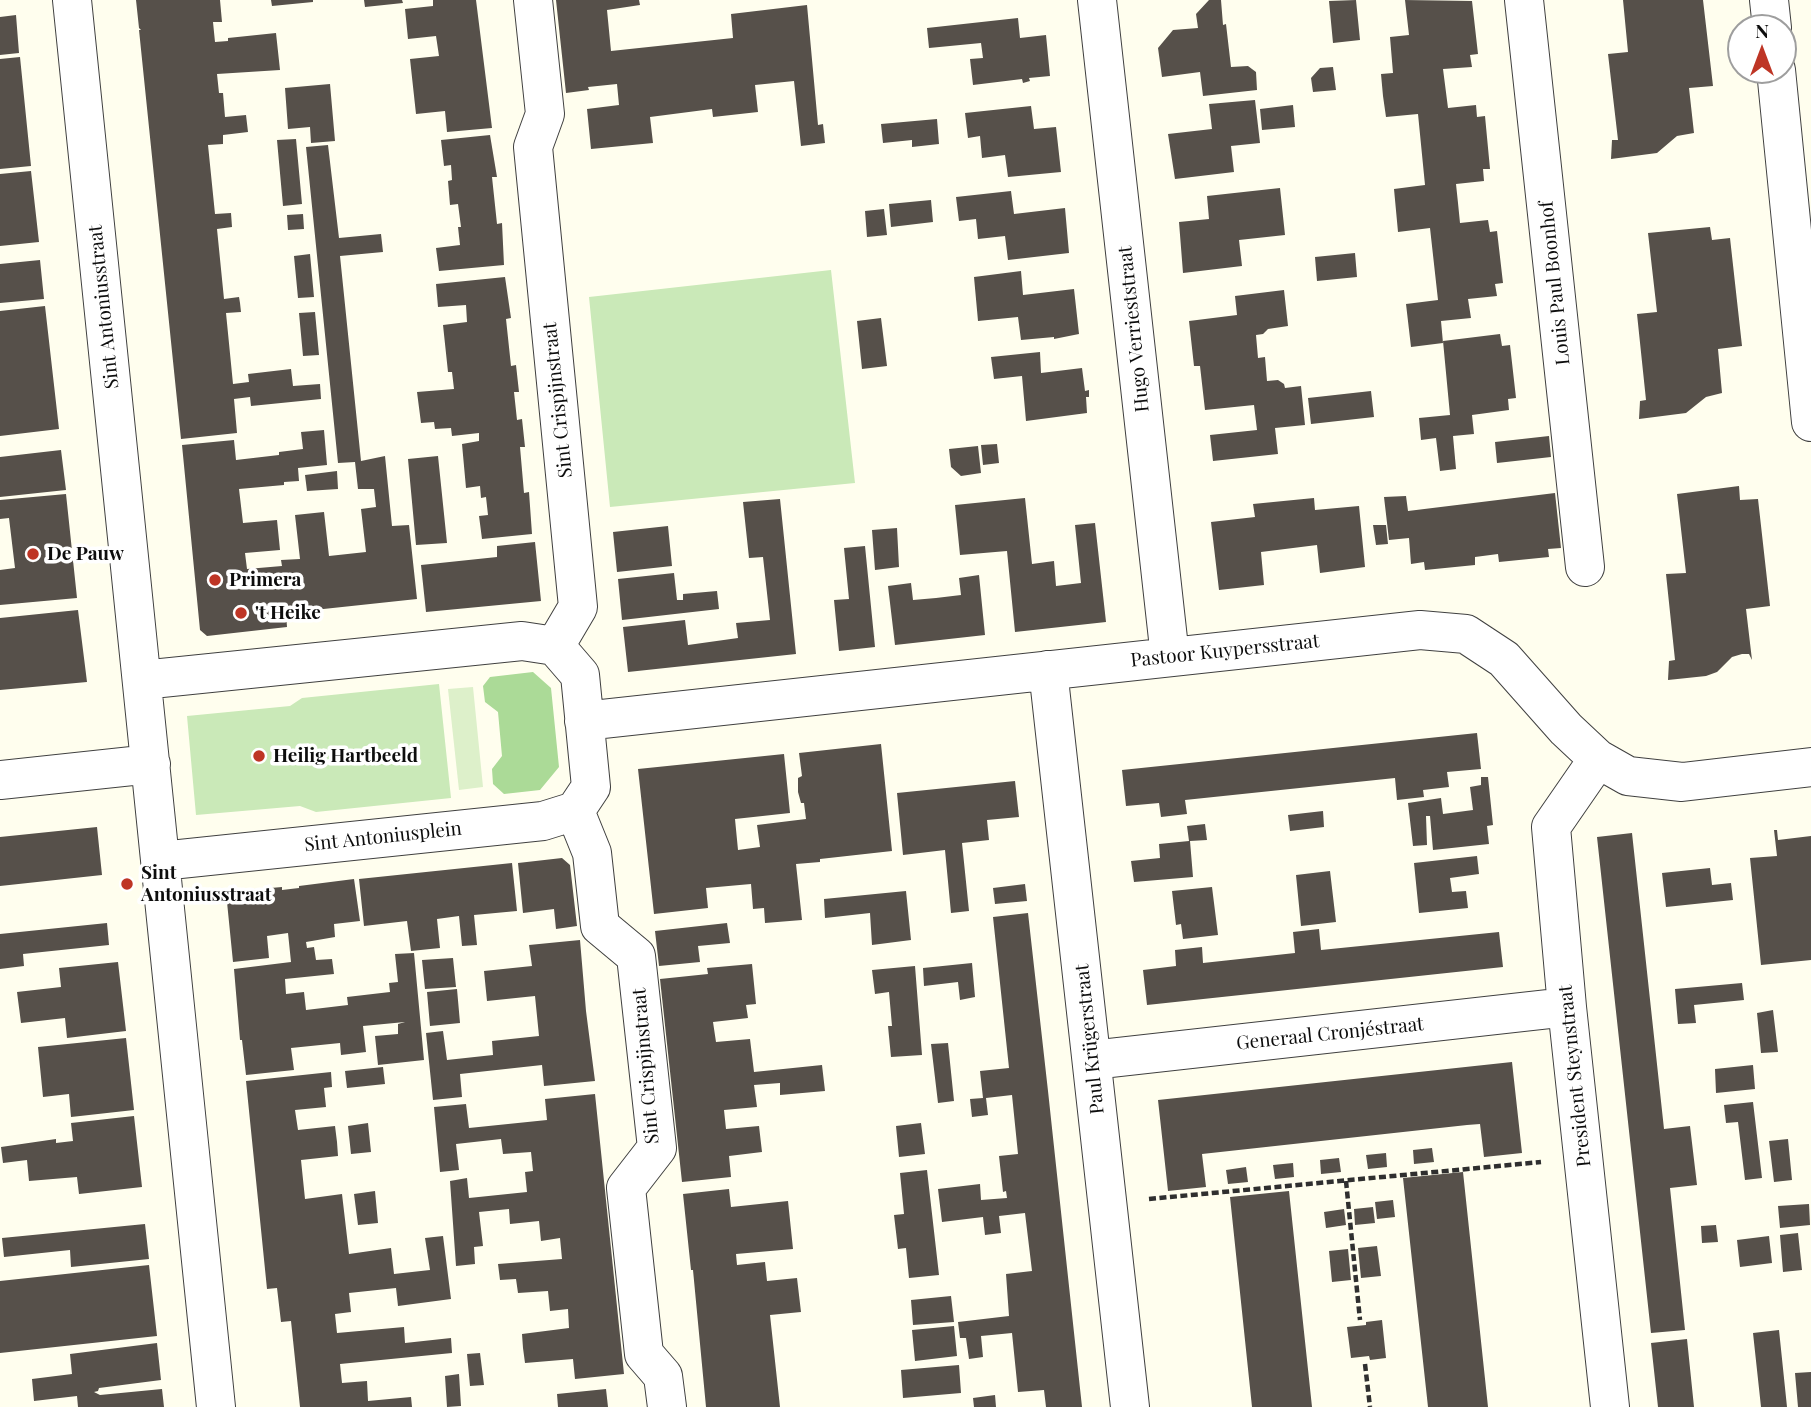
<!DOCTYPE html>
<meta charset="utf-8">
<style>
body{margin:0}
#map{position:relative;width:1811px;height:1407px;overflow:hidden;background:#fffeee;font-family:"Playfair Display",serif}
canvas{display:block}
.north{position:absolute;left:1727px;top:14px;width:70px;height:70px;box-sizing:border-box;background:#fff;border:2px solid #9e9e9e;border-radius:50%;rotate:0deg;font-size:19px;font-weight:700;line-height:28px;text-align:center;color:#0d0d0d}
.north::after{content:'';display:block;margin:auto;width:24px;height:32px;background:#be3525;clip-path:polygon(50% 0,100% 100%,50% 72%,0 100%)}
</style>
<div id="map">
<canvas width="1811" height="1407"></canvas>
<div class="north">N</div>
</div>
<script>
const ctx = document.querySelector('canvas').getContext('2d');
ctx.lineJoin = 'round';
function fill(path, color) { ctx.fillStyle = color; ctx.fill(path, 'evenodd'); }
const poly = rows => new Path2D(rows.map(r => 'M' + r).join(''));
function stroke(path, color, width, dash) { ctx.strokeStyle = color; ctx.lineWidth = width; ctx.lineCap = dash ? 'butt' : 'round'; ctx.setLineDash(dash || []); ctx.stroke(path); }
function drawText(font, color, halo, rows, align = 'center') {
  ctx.font = font + ' "Playfair Display",serif'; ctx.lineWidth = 7; ctx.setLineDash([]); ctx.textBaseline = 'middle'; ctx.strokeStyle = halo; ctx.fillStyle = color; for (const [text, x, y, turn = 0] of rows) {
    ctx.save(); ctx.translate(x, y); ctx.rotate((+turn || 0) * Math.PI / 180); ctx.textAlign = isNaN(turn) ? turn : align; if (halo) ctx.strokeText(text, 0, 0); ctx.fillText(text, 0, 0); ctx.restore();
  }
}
fill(poly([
 [831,270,855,483,610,507,589,297],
 [439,684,451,798,316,812,300,806,196,815,187,716,290,706,302,698]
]), '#cae9b8');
fill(poly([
 [533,672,551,688,559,767,540,790,504,794,493,784,492,769,502,756,498,712,485,702,483,686,490,677]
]), '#abda97');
fill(poly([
 [473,687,483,787,459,790,448,689]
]), '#ddf0ca');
fill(poly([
 [136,0,220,0,222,22,213,22,215,42,228,41,228,38,276,33,280,70,217,74,219,93,223,93,225,117,246,115,248,132,223,135,223,144,208,145,215,214,231,213,232,227,217,229,224,299,239,297,240,303,241,312,226,313,233,384,249,382,248,374,291,369,293,386,320,384,321,399,251,406,250,397,234,399,237,433,181,439,139,30,141,30,139,28],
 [271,0,313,0,313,2,272,6],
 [364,0,402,0,403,3,365,7],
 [433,0,476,0,492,128,447,132,445,111,416,114,410,59,439,56,436,36,408,39,405,9,433,6],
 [556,0,639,0,640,5,607,10,611,51,733,38,731,14,807,5,818,125,823,124,825,143,801,146,794,81,755,85,758,112,713,117,712,109,650,117,653,143,591,149,587,109,619,105,617,84,588,87,589,90,566,93],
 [1209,0,1221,0,1223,25,1226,24,1231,67,1248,66,1256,72,1257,90,1203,96,1200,72,1162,77,1158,48,1173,30,1198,28,1196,14],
 [1356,0,1360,40,1333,43,1329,1],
 [1405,0,1472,1,1478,54,1470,55,1472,67,1443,69,1448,108,1476,105,1477,117,1485,116,1490,169,1483,169,1484,181,1456,184,1458,203,1460,223,1488,220,1490,232,1497,231,1503,283,1495,284,1497,296,1468,299,1471,318,1441,321,1443,343,1411,347,1406,304,1438,300,1430,228,1398,232,1394,189,1425,185,1418,114,1386,117,1383,96,1381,74,1393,73,1390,37,1409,35],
 [1623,0,1703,0,1713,86,1689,88,1694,133,1677,136,1657,153,1611,159,1612,140,1618,140,1608,54,1628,52],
 [16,15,19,53,0,55,0,17],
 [1018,18,1020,38,1046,35,1050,76,1029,78,1030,81,1023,83,1022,79,973,85,970,59,983,58,981,43,929,48,927,28],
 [20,57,31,166,0,169,0,59],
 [1333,67,1336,90,1313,92,1311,78,1320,68],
 [330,84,335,141,311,143,310,127,288,129,285,88],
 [1255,100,1260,143,1231,146,1234,172,1175,179,1168,134,1212,129,1209,104],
 [1293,105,1295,127,1262,130,1260,109],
 [1031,106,1034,129,1056,127,1061,172,1008,177,1005,155,982,158,980,136,968,138,965,113],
 [937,119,939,144,912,147,912,140,883,143,881,124],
 [490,135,497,177,492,177,497,224,502,223,504,265,439,271,436,248,460,245,458,227,461,227,458,204,450,205,448,181,452,180,451,165,444,166,441,140],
 [296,139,302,204,283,206,277,140],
 [328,145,339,238,381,234,383,252,340,256,361,461,385,456,392,526,409,525,417,599,286,613,287,627,207,636,200,630,182,445,234,440,236,460,279,455,279,452,303,449,301,432,324,430,327,465,298,468,299,481,284,482,284,485,239,489,243,523,277,520,280,550,245,553,247,569,282,566,281,560,300,559,295,515,324,512,329,556,366,552,361,509,376,507,374,489,358,489,355,462,338,463,306,147],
 [31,171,39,242,0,246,0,174],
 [1280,188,1285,235,1239,240,1242,266,1183,273,1179,222,1209,219,1207,196],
 [1011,191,1014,214,1065,208,1069,253,1008,260,1005,236,978,239,976,219,959,221,956,197],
 [931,200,933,222,891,227,889,204],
 [884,209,887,235,867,237,865,211],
 [303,214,304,229,288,230,287,215],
 [1710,227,1712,240,1730,238,1742,346,1718,349,1722,393,1706,397,1686,413,1639,419,1640,401,1646,400,1637,314,1657,312,1648,233],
 [1355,253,1357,277,1317,281,1315,257],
 [310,254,314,297,298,298,294,256],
 [40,260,44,299,0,303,0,264],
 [1021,271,1023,295,1074,289,1079,334,1054,339,1054,337,1021,340,1018,317,978,321,974,277],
 [505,277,511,318,506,319,511,366,516,365,519,392,514,392,517,420,522,419,525,447,520,447,524,493,529,492,532,534,482,539,479,516,488,515,486,497,481,498,480,486,466,488,462,444,479,441,479,433,452,436,451,428,435,429,434,422,421,423,417,392,454,389,452,372,448,372,443,325,467,322,466,305,438,307,436,284],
 [1284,290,1288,326,1268,329,1263,334,1256,335,1258,358,1265,357,1267,381,1278,380,1284,384,1285,388,1301,386,1305,425,1275,428,1278,454,1213,461,1210,435,1257,430,1254,405,1205,410,1200,366,1194,366,1189,321,1237,315,1235,296],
 [45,306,59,429,0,436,0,311],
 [315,312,319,355,303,356,299,313],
 [881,318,887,366,862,369,857,321],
 [1500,334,1502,346,1510,345,1516,398,1508,399,1509,410,1472,415,1474,434,1453,436,1456,469,1440,471,1436,438,1421,440,1419,418,1450,415,1443,341],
 [1040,352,1041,373,1082,368,1085,391,1089,390,1089,397,1086,397,1087,413,1026,421,1022,376,994,379,991,357],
 [1371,391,1374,417,1311,424,1308,398],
 [1549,436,1551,457,1497,463,1495,442],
 [997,444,999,463,983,465,981,445],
 [978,446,981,473,961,476,951,467,949,449],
 [61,450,66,490,0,497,0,457],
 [438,456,447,543,416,545,408,459],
 [337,471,338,489,307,491,305,475],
 [1739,486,1740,500,1758,499,1770,606,1746,609,1752,660,1749,654,1742,654,1732,657,1717,672,1706,676,1668,680,1669,661,1675,660,1666,574,1686,573,1677,494],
 [1555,493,1561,548,1548,549,1549,557,1499,562,1498,554,1475,557,1475,565,1425,570,1424,562,1411,564,1409,538,1389,540,1384,497,1406,496,1408,511],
 [66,494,77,598,0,605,0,570,15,568,9,518,0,519,0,500],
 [1025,498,1032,564,1054,561,1056,586,1081,583,1075,525,1095,523,1106,622,1015,632,1007,551,960,555,955,505],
 [1314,498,1315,510,1359,506,1365,567,1320,573,1317,545,1261,552,1264,585,1219,590,1211,522,1255,517,1253,504],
 [780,499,796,654,628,672,623,627,685,620,688,645,738,638,736,623,770,620,763,557,749,558,743,502],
 [1373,525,1386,525,1388,544,1376,545],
 [668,526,672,566,617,572,613,532],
 [897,528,899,567,875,570,872,530],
 [535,542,541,601,426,612,421,565,497,557,497,546],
 [865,546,875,647,839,651,834,600,849,599,844,548],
 [674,573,677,600,683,600,683,594,717,591,719,609,622,620,618,579],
 [979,575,985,635,895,645,888,586,911,583,913,600,936,598,961,595,959,578],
 [78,610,87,682,0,690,0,618],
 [1477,733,1481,769,1447,772,1449,787,1423,790,1424,797,1397,800,1395,778,1185,800,1187,814,1161,817,1159,803,1126,806,1122,770],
 [881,744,892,851,820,859,820,862,796,864,802,920,765,923,764,908,753,909,751,884,706,888,708,908,654,914,638,769,784,754,790,813,735,819,738,850,760,847,757,825,806,819,804,803,801,803,798,792,798,778,802,776,799,753],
 [1481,777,1488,777,1493,825,1487,826,1489,844,1433,850,1430,816,1426,816,1427,845,1413,846,1408,803,1441,798,1443,814,1473,810,1470,787,1481,785],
 [1015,781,1019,817,987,820,989,840,962,843,969,911,951,913,945,850,903,855,897,793],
 [1323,811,1324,827,1290,831,1288,815],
 [1205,824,1207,840,1190,841,1193,877,1134,882,1131,861,1160,858,1159,844,1189,841,1187,826],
 [97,827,102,875,0,886,0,837],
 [1774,830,1777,830,1778,840,1811,836,1811,960,1761,965,1750,858,1777,856],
 [1632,833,1664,1129,1690,1126,1697,1185,1670,1188,1685,1330,1651,1333,1597,837],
 [1477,856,1479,874,1450,878,1452,892,1466,891,1468,908,1419,913,1414,863],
 [562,858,570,865,577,926,556,929,554,909,523,913,518,863],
 [512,863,517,911,474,915,477,945,462,946,459,916,437,919,440,948,411,951,407,921,364,926,359,879],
 [1710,868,1712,885,1731,883,1733,900,1666,907,1662,873],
 [1330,871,1336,922,1301,926,1296,875],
 [354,879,360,921,334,924,335,937,306,942,307,948,314,947,316,960,332,959,334,974,285,979,286,994,304,992,306,1010,348,1005,347,997,390,992,389,983,398,982,395,954,414,953,424,1060,378,1065,375,1036,398,1034,398,1024,405,1022,363,1026,366,1052,341,1055,340,1043,291,1048,294,1070,246,1075,242,1040,240,1040,234,969,291,962,288,933,267,936,269,958,233,962,226,892,282,887,282,890,299,888,299,886],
 [1025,884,1027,901,995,904,993,888],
 [1212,887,1218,935,1183,939,1181,924,1176,925,1172,891],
 [906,891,911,940,872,945,870,913,825,918,824,899],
 [1028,913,1048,1091,1082,1407,1046,1407,1044,1390,1018,1392,1012,1333,981,1336,983,1357,969,1359,966,1338,960,1338,958,1322,1009,1316,1006,1274,1032,1271,1025,1213,999,1216,1001,1233,985,1235,983,1217,942,1222,938,1189,980,1184,981,1200,1007,1198,1006,1191,1003,1192,999,1156,1018,1154,1012,1095,986,1098,988,1115,972,1117,970,1099,983,1098,980,1071,1009,1068,993,917],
 [107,923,109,945,23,954,24,966,0,969,0,934],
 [727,923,730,943,698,946,700,962,659,966,655,931],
 [1319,929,1321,950,1499,932,1503,967,1147,1005,1143,970,1176,966,1175,950,1202,947,1203,963,1295,953,1293,932],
 [580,940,586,1011,595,1081,544,1086,542,1065,460,1074,462,1097,433,1100,426,1033,443,1031,447,1060,493,1055,492,1041,539,1036,535,996,487,1001,484,971,532,966,529,945],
 [453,958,456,987,425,989,422,960],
 [118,962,126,1031,67,1038,65,1018,21,1023,17,992,61,987,59,968],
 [972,963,975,997,960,1000,958,982,924,986,923,968],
 [752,964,756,1004,746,1005,748,1018,713,1022,716,1042,750,1039,754,1072,822,1065,825,1091,780,1095,780,1083,754,1085,757,1107,724,1110,726,1129,759,1126,762,1152,729,1156,731,1177,682,1182,660,979,708,974,707,968],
 [915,966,922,1055,891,1057,888,1026,892,1026,889,992,875,994,872,970],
 [1742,983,1744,1000,1694,1005,1696,1023,1678,1024,1675,989],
 [457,989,460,1023,430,1026,427,992],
 [1773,1010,1778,1052,1761,1053,1757,1013],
 [126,1038,134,1110,71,1117,69,1094,43,1097,38,1047],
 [948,1043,954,1101,938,1103,931,1044],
 [1512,1062,1522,1153,1484,1157,1480,1124,1467,1125,1202,1154,1206,1187,1168,1191,1158,1100],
 [1753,1065,1755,1089,1716,1093,1715,1069],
 [383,1067,385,1084,347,1088,345,1071],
 [331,1072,332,1087,324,1088,326,1107,295,1110,298,1130,335,1126,337,1142,338,1156,301,1160,305,1199,342,1194,349,1254,391,1248,394,1274,430,1270,425,1238,443,1236,451,1299,398,1306,396,1288,349,1293,351,1312,335,1314,337,1333,404,1327,405,1343,451,1338,452,1353,340,1364,342,1383,367,1381,368,1401,411,1397,412,1407,300,1407,291,1321,281,1322,277,1288,267,1289,246,1081],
 [595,1094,624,1374,575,1379,573,1359,525,1363,523,1348,522,1334,569,1328,568,1309,550,1311,548,1291,518,1293,516,1279,500,1280,498,1264,562,1259,560,1238,541,1241,539,1221,510,1224,509,1209,479,1212,483,1246,474,1247,475,1264,456,1266,450,1181,467,1178,469,1198,527,1192,525,1172,533,1171,531,1152,503,1154,501,1139,456,1144,459,1170,440,1172,434,1107,466,1104,469,1128,547,1120,545,1099],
 [1753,1102,1762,1178,1745,1180,1738,1122,1726,1123,1724,1105],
 [134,1116,142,1187,79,1194,77,1177,29,1181,27,1160,3,1163,1,1147,56,1139,56,1143,73,1141,71,1123],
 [368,1123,371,1152,351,1154,348,1126],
 [921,1123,925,1154,899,1157,896,1126],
 [1788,1139,1792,1180,1774,1182,1769,1141],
 [1432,1148,1434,1162,1414,1164,1413,1150],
 [1386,1153,1387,1167,1368,1169,1366,1155],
 [1339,1158,1341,1172,1321,1174,1320,1160],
 [1293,1163,1294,1177,1275,1179,1273,1165],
 [1246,1167,1248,1182,1228,1184,1226,1170],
 [927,1170,939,1275,909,1278,906,1248,898,1249,894,1215,904,1214,900,1173],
 [1463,1172,1488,1407,1428,1407,1403,1178],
 [729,1189,731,1207,788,1201,793,1249,736,1254,737,1265,765,1262,767,1281,797,1278,801,1312,770,1315,780,1407,706,1407,693,1270,691,1270,683,1194],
 [375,1191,378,1223,358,1225,354,1194],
 [1289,1191,1312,1407,1252,1407,1230,1197],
 [1393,1200,1395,1217,1377,1219,1375,1202],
 [1809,1204,1810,1225,1780,1228,1778,1206],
 [1373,1207,1375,1223,1355,1225,1354,1209],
 [1344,1209,1346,1225,1326,1228,1324,1212],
 [145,1224,149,1259,71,1267,70,1250,4,1257,2,1238],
 [1716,1225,1718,1242,1702,1243,1701,1226],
 [1798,1233,1802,1270,1783,1272,1780,1235],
 [1769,1236,1772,1263,1740,1267,1737,1240],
 [1377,1246,1381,1276,1361,1278,1358,1248],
 [1348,1249,1351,1280,1332,1282,1329,1251],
 [149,1265,157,1336,0,1353,0,1281],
 [951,1296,954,1322,913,1325,911,1300],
 [1382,1320,1386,1358,1370,1360,1369,1356,1351,1358,1347,1327,1366,1325,1366,1322],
 [954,1326,957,1356,915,1361,912,1330],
 [1779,1330,1787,1407,1761,1407,1753,1333],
 [1687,1339,1694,1407,1658,1407,1651,1343],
 [157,1343,161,1380,99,1388,98,1391,94,1392,100,1395,162,1389,164,1407,78,1407,77,1396,34,1401,32,1379,72,1374,70,1354],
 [480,1353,484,1385,470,1386,467,1354],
 [959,1365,961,1393,903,1398,901,1370],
 [1811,1372,1811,1407,1798,1407,1795,1373],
 [459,1374,461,1406,447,1407,445,1376],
 [606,1389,608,1407,558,1407,557,1394],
 [995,1395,996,1407,974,1407,973,1398]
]), '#56504a');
const minor = poly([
 [72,0,216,1407],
 [533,0,545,114,533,147,578,607,555,646],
 [1097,0,1170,657],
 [1524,0,1585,567],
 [1769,0,1772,28],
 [1776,70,1811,422],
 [1048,670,1130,1407],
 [142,680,522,641,555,646],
 [584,721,1420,630,1466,634,1504,659,1566,729,1598,759,1628,776,1682,782,1811,767],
 [1598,759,1551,827,1567,1007,1610,1407],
 [0,780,151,764],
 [575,811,592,853,600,926,636,956,657,1148,626,1188,644,1354,663,1376,667,1407],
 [161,861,543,821,575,811,591,787,580,675,555,646],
 [1092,1060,1567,1007]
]);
stroke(minor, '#404040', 40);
stroke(poly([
 [1346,1181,1360,1320],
 [1149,1199,1541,1162],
 [1365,1364,1370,1407]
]), '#2f2f2f', 4.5, [7, 3.5]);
stroke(minor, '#fff', 38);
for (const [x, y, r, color] of [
 [33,554,7,"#be3525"],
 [215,580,7,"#be3525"],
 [241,613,7,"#be3525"],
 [259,756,7,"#be3525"],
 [127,884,7,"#be3525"]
]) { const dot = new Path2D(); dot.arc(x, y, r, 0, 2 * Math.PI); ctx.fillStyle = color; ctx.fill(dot); stroke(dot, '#fff', 2.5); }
drawText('19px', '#0d0d0d', '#fff', [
 ["Louis Paul Boonhof",1555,283,-96],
 ["Sint Antoniusstraat",104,307,-96],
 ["Hugo Verrieststraat",1134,329,-96],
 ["Sint Crispijnstraat",558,400,-96],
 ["Pastoor Kuypersstraat",1225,651,-6],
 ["Sint Antoniusplein",383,837,-6],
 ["Generaal Cronjéstraat",1330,1034,-6],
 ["Paul Krügerstraat",1090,1039,-96],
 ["Sint Crispijnstraat",646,1066,-95],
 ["President Steynstraat",1575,1076,-96]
]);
drawText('bold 19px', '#0d0d0d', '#fff', [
 ["De Pauw",47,554],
 ["Primera",229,580],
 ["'t Heike",255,613],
 ["Heilig Hartbeeld",273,756],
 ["Sint",141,873],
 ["Antoniusstraat",141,895]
], 'left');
</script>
